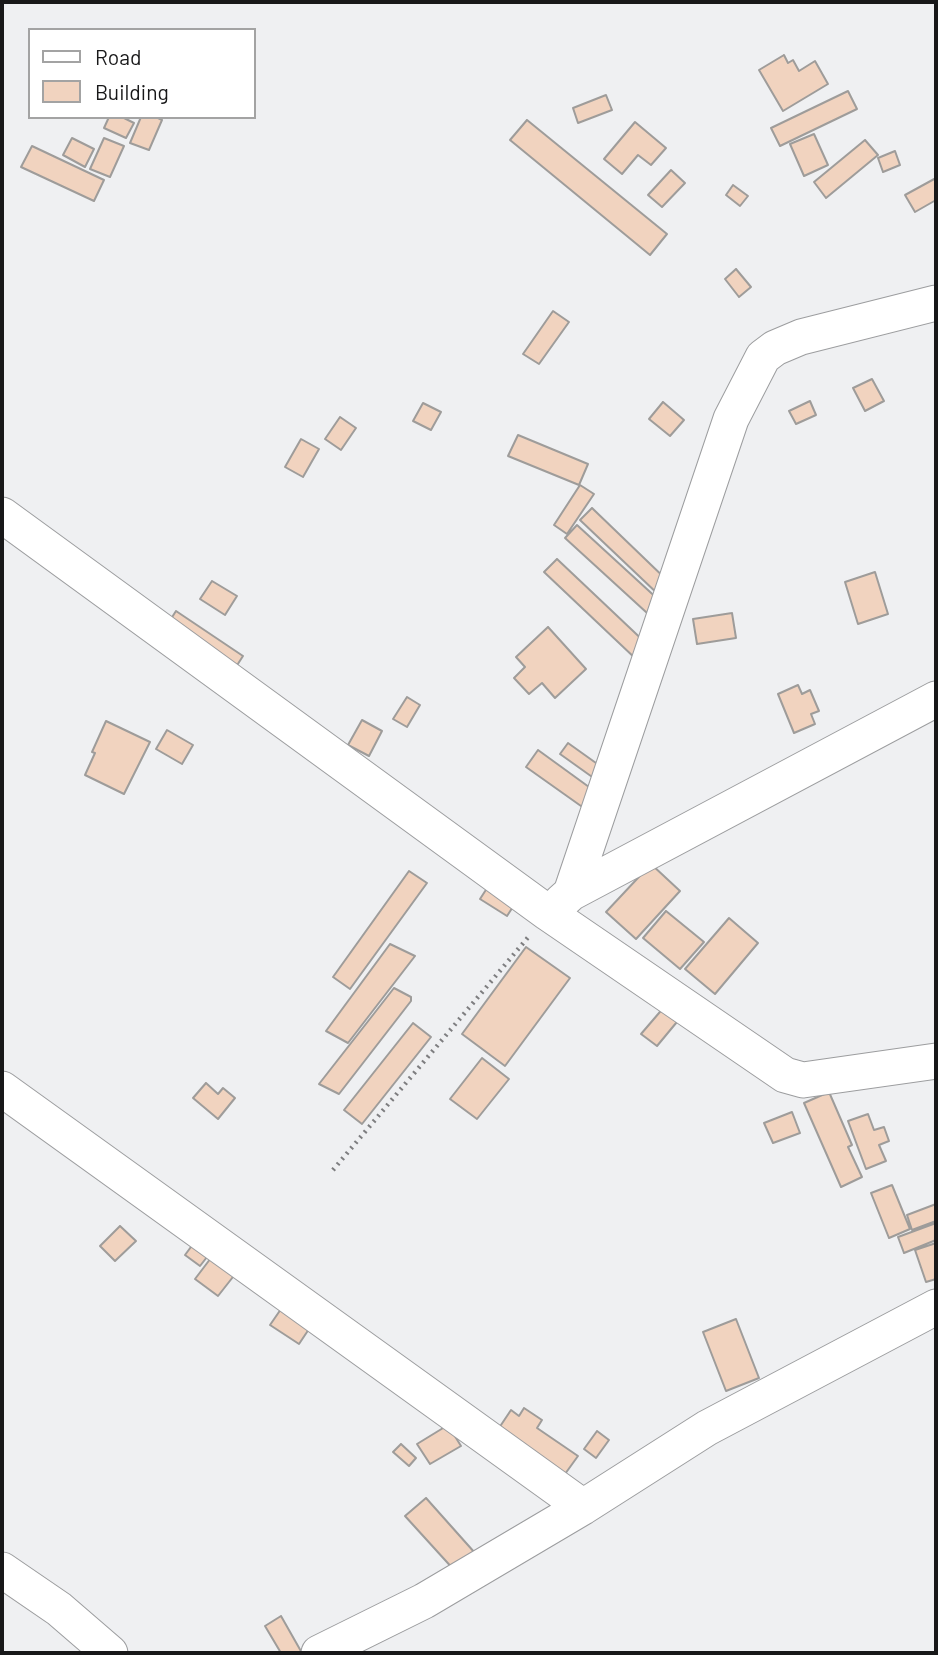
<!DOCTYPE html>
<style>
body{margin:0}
#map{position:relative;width:938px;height:1655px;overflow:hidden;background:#eff0f2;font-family:Barlow,sans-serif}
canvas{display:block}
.frame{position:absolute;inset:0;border:4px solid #181819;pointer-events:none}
.legend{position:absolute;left:28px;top:28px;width:228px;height:91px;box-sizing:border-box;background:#fff;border:2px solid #a3a3a3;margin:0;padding:9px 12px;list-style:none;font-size:21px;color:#181819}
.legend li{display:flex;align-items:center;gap:14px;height:35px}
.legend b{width:35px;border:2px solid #a3a3a3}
</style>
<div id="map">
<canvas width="938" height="1655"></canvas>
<div class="frame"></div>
<ul class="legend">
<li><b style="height:9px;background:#fff"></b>Road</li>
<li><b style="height:19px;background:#f1d3bf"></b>Building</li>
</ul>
</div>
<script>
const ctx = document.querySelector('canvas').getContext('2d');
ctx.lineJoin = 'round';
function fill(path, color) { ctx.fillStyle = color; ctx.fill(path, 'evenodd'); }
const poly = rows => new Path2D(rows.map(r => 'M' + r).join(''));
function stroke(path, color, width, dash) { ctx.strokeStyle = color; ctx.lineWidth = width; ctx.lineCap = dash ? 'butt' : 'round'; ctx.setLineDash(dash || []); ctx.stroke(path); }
const building = poly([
 [784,55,788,63,793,60,799,71,815,61,828,84,783,111,759,70,784,55],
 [848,91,857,109,780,146,771,128,848,91],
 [606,95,612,110,578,123,573,108,606,95],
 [109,117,122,117,134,123,126,138,104,128,109,117],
 [141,117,156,117,162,120,149,150,130,143,141,117],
 [527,120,667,234,650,255,510,140,527,120],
 [635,122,666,148,651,165,638,155,622,174,604,159,635,122],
 [814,134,828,165,804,176,790,144,814,134],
 [72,138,94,149,85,167,63,155,72,138],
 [104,138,124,146,110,177,90,169,104,138],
 [865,140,878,155,826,198,814,182,865,140],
 [32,146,104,180,94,201,21,167,32,146],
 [895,151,900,165,883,172,878,158,895,151],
 [671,170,685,183,662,207,648,195,671,170],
 [936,178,936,200,915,212,905,195,936,178],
 [733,185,748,196,740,206,726,195,733,185],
 [736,269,751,287,739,297,725,279,736,269],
 [553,311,569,322,539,364,523,354,553,311],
 [872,379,884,401,865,411,853,388,872,379],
 [810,401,816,415,796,424,789,411,810,401],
 [663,402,684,420,670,436,649,419,663,402],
 [423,403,441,412,431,430,413,421,423,403],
 [340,417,356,428,341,450,325,439,340,417],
 [518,435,588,464,579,485,508,456,518,435],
 [301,439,319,449,303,477,285,467,301,439],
 [580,485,594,494,567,534,554,525,580,485],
 [592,508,672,585,660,596,580,520,592,508],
 [577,525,661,602,658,623,565,538,577,525],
 [557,559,650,647,637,660,544,572,557,559],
 [875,572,888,614,858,624,845,582,875,572],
 [212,581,237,596,225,615,200,599,212,581],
 [176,611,243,656,234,670,167,625,176,611],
 [732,613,736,638,697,644,693,619,732,613],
 [548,627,586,669,555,698,542,683,529,694,514,678,525,667,516,657,548,627],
 [798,685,802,694,810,690,819,711,811,714,815,724,794,733,778,694,798,685],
 [407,697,420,705,407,727,393,719,407,697],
 [362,720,382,731,369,756,348,745,362,720],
 [106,721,150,742,124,794,85,775,95,753,92,752,106,721],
 [167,730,193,745,182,764,156,749,167,730],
 [568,743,610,773,602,784,560,754,568,743],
 [538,750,600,795,588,811,526,767,538,750],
 [651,864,680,891,636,939,606,912,651,864],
 [409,871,427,883,350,989,333,977,409,871],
 [491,882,518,899,507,916,480,899,491,882],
 [666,911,704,942,680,969,643,938,666,911],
 [729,918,758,943,715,994,685,969,729,918],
 [390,944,415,956,348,1043,326,1031,390,944],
 [526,947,570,978,505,1066,462,1034,526,947],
 [394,988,411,997,411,1001,339,1094,319,1084,394,988],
 [671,999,686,1011,657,1046,641,1034,671,999],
 [413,1023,431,1037,362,1124,344,1110,413,1023],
 [482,1058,509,1079,477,1119,450,1099,482,1058],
 [206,1083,218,1094,223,1088,235,1098,218,1119,193,1098,206,1083],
 [829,1092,852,1145,848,1147,862,1177,841,1187,804,1103,829,1092],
 [792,1112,800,1133,773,1143,764,1123,792,1112],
 [868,1114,874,1130,884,1127,889,1141,879,1145,886,1161,866,1169,848,1121,868,1114],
 [892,1185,910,1229,889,1238,871,1193,892,1185],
 [936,1204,936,1221,912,1230,907,1215,936,1204],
 [936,1223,936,1240,904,1253,898,1237,936,1223],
 [120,1226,136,1241,115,1261,100,1246,120,1226],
 [199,1236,214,1248,200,1266,185,1255,199,1236],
 [936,1243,936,1279,926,1282,915,1250,936,1243],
 [217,1250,240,1268,218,1296,195,1279,217,1250],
 [281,1309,309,1329,299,1344,270,1325,281,1309],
 [736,1319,759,1378,726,1391,703,1332,736,1319],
 [524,1408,542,1420,537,1428,578,1456,565,1474,499,1428,511,1410,519,1416,524,1408],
 [448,1425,461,1446,430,1464,417,1444,448,1425],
 [597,1431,609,1440,596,1458,584,1449,597,1431],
 [401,1444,416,1458,409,1466,393,1452,401,1444],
 [426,1498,475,1553,455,1571,405,1516,426,1498],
 [281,1616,302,1653,281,1653,265,1626,281,1616]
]);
fill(building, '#f1d3bf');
stroke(building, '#9e9c9a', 2);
const minor = poly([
 [2,515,548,913,785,1075,803,1080,936,1061],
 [571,893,731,419,763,357,775,348,801,337,936,303],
 [561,902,571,893,936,699],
 [2,1089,583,1507],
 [2,1570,59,1609,110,1653],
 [319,1653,424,1601,583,1507,707,1428,936,1307]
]);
stroke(minor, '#9c9d9f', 37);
stroke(poly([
 [333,1170,530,935]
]), '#7e7e80', 4.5, [2, 5]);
stroke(minor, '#fff', 35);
</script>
